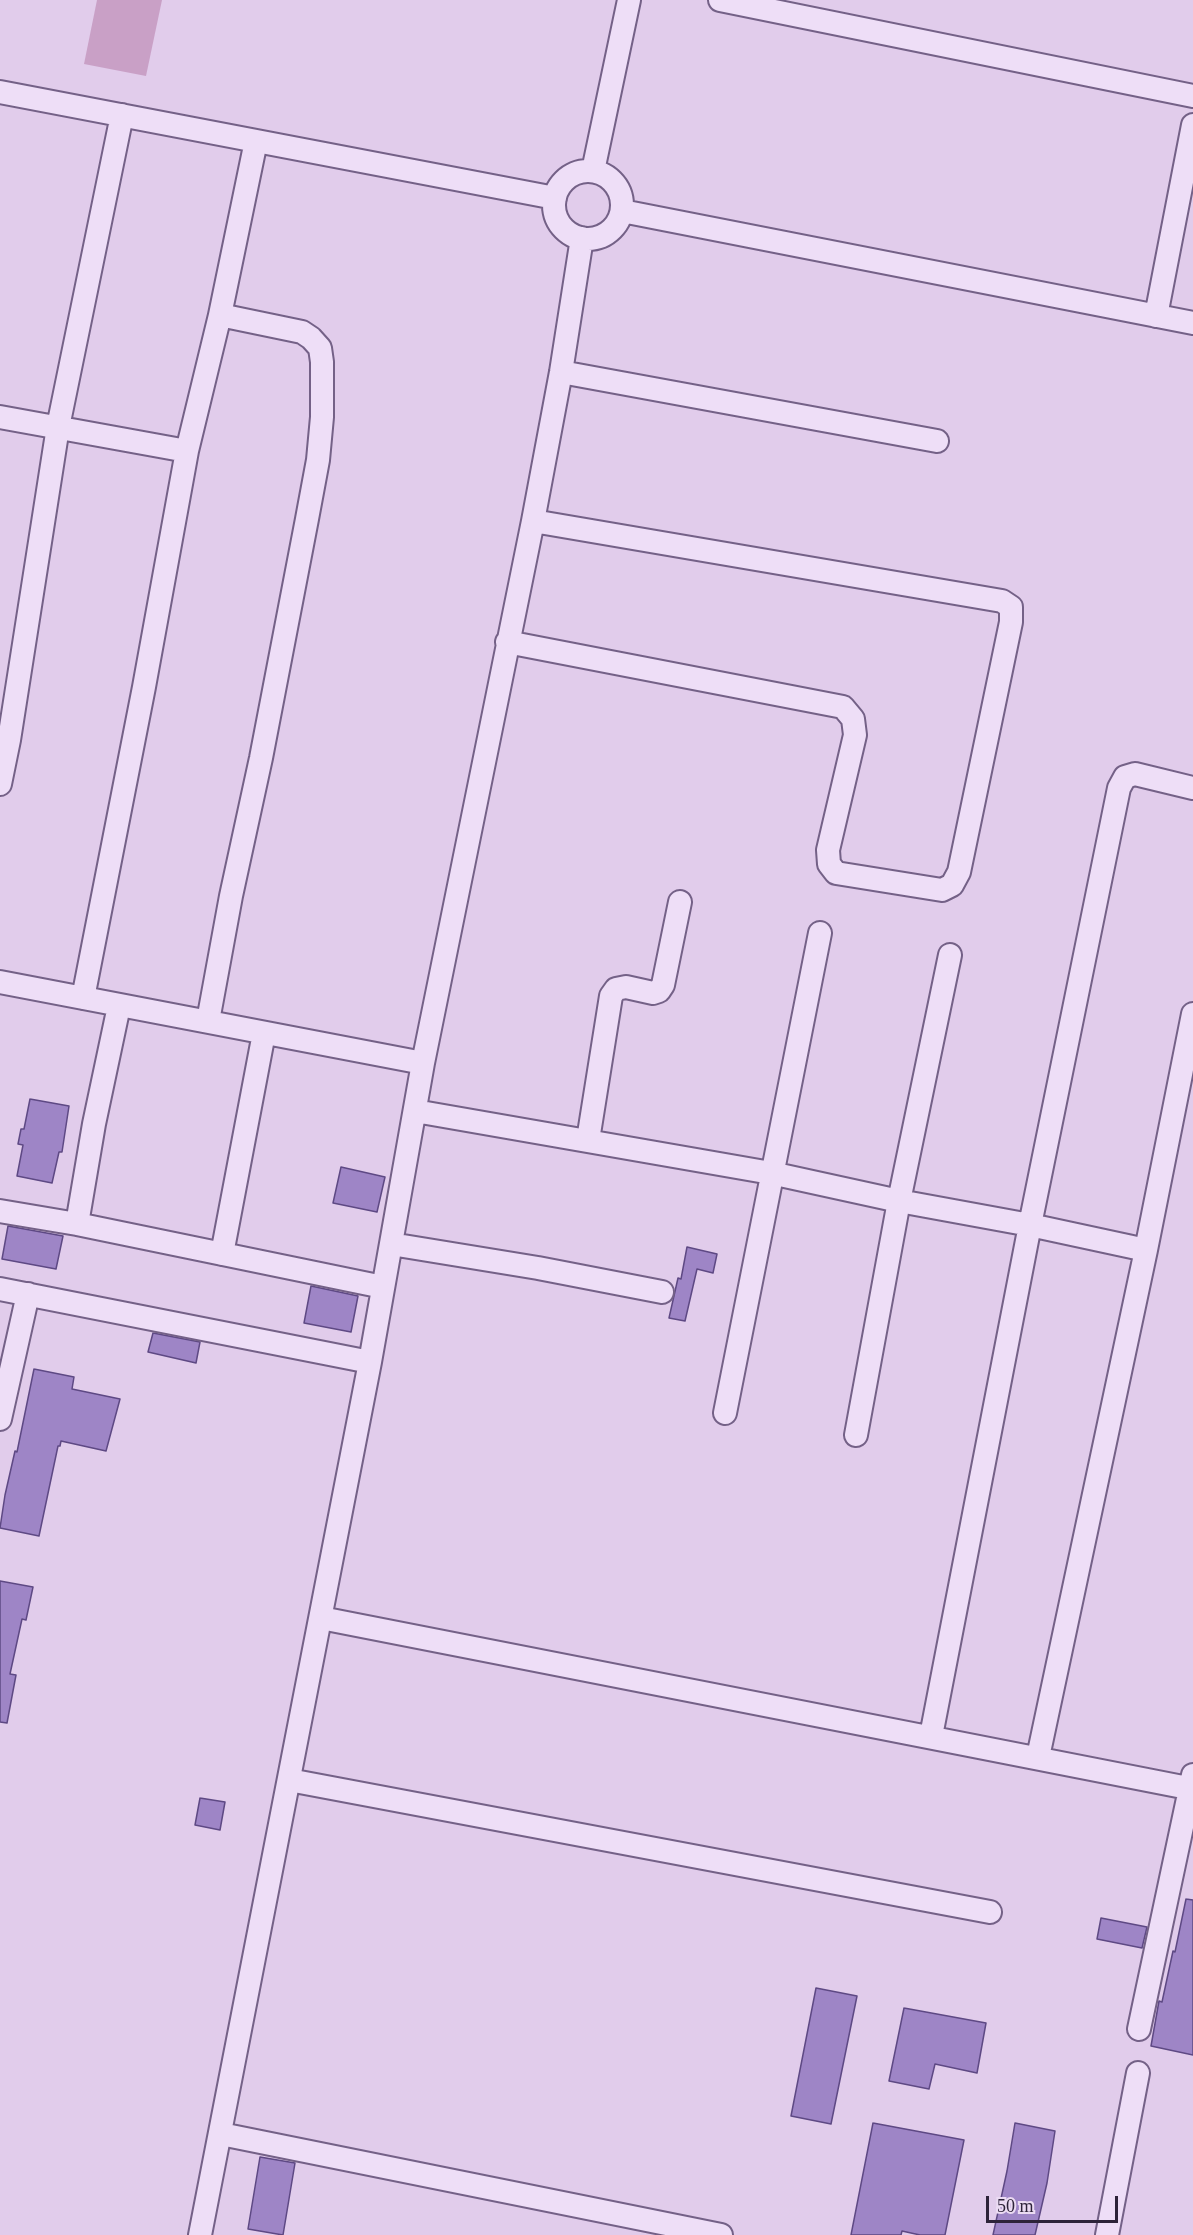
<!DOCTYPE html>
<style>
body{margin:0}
#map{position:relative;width:1193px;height:2235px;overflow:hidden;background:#e1cceb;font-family:"Times New Roman",serif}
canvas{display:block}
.scale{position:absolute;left:986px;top:2196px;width:132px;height:27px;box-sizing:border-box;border:3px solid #2d2339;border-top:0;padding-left:8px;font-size:18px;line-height:21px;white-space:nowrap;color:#2d2339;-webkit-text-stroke:4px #ebdbf3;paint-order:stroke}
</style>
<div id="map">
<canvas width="1193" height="2235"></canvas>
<div class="scale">50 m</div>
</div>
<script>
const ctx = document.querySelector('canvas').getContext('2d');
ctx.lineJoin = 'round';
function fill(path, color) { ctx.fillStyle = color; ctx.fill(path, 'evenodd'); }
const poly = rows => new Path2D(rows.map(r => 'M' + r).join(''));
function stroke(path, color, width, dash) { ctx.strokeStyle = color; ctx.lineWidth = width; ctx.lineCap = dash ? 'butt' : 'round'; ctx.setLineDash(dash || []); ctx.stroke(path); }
fill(poly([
 [97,0,162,0,146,76,84,64]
]), '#c9a0c6');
const building = poly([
 [30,1099,69,1106,62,1152,59,1152,52,1183,17,1176,23,1145,18,1144,21,1129,24,1129,30,1099],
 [341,1167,385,1177,377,1212,333,1203,341,1167],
 [8,1226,63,1236,56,1269,2,1259,8,1226],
 [687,1247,717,1254,713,1273,697,1269,685,1321,669,1318,678,1278,681,1279,687,1247],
 [311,1286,358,1296,351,1332,304,1323,311,1286],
 [153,1333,200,1342,196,1363,148,1352,153,1333],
 [34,1369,74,1377,72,1389,120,1399,106,1451,61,1441,60,1446,58,1446,39,1536,0,1528,5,1495,15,1451,17,1452,34,1369],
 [0,1581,33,1587,26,1620,22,1619,10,1674,16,1675,7,1723,0,1722,0,1581],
 [200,1798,225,1802,220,1830,195,1825,200,1798],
 [1186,1899,1193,1900,1193,2055,1151,2046,1159,2001,1162,2002,1173,1951,1175,1952,1186,1899],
 [1101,1918,1147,1927,1142,1948,1097,1939,1101,1918],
 [816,1988,857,1996,831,2124,791,2116,816,1988],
 [904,2008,986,2023,977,2073,935,2064,929,2089,889,2081,904,2008],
 [873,2123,964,2140,945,2235,920,2235,902,2231,901,2235,851,2235,873,2123],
 [1015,2123,1055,2131,1047,2183,1035,2235,993,2235,1007,2171,1015,2123],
 [260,2157,295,2163,283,2235,248,2229,260,2157]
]);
fill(building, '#9e85c6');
stroke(building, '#5e4984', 1.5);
const minor = poly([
 [720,0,1193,96],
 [0,92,555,198],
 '554 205a34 34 0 1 1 68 0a34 34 0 1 1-68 0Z',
 [593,171,629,0],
 [622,211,1193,323],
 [1156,316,1193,125],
 [561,372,937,441],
 [0,417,187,451],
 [507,642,843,707,853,719,855,735,828,850,829,864,836,873,942,890,952,885,959,872,1011,622,1011,607,1002,601,533,521],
 [0,784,9,740,58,427,122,115],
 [0,982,423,1063],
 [83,998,144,687,187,451,220,315,256,141],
 [208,1021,231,896,261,758,307,519,318,460,322,417,322,362,320,348,311,338,302,332,220,315],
 [415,1111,771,1173,899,1201,1030,1225,1146,1250],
 [588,1140,611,996,616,989,626,987,653,993,659,991,663,985,680,902],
 [0,1211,77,1224,383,1287],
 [77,1224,94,1124,119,1006],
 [391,1244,538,1268,662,1292],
 [222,1254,264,1033],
 [0,1289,370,1362],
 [725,1413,820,933],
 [0,1419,28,1294],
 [856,1435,899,1201,950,955],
 [321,1618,1193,1789],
 [931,1736,1030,1225,1119,788,1125,777,1135,774,1193,788],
 [1038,1757,1146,1250,1193,1014],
 [289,1780,990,1912],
 [1139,2029,1193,1775],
 [221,2134,721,2235],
 [200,2235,370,1362,423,1063,533,521,561,372,582,238],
 [1107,2235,1138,2073]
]);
stroke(minor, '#746187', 26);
stroke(minor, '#eedef7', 22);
</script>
